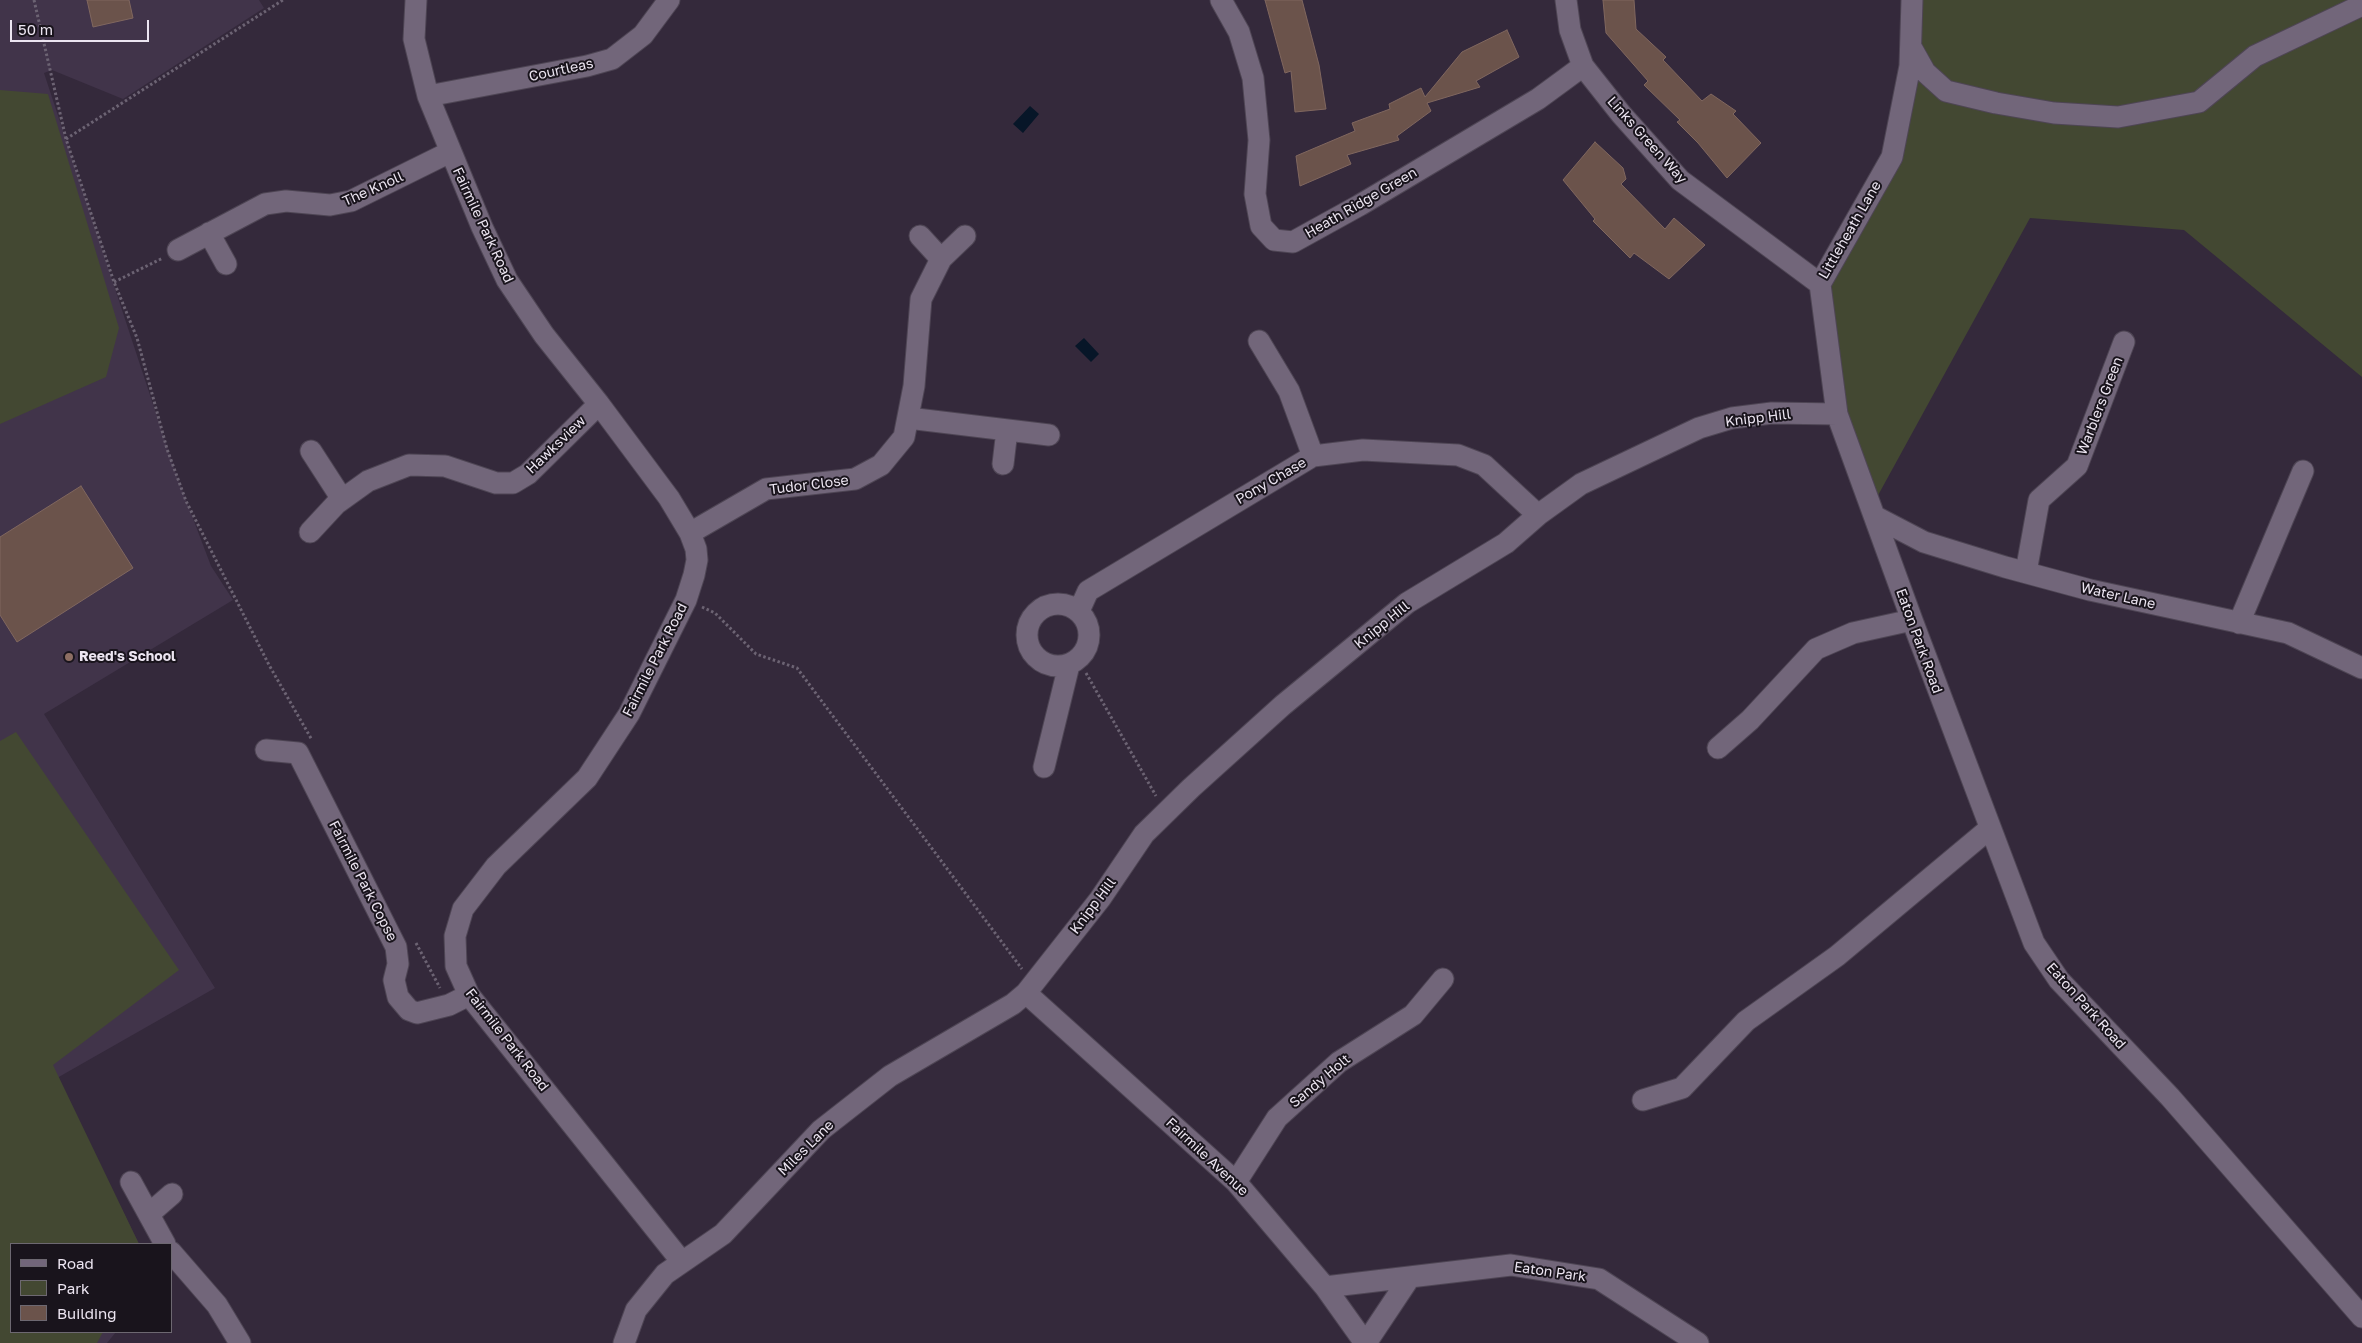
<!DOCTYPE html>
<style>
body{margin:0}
#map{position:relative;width:2362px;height:1343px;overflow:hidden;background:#34293b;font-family:"Golos Text",sans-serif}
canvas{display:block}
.legend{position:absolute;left:10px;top:1243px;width:162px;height:90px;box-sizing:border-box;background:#19141c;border:1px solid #6d6871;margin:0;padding:6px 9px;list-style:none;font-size:15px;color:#ece5f1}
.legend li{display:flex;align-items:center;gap:10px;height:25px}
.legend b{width:25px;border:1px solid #6d6871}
.scale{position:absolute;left:10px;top:20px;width:139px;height:22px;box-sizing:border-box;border:2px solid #ece5f1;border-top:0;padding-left:6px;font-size:15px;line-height:18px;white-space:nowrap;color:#ece5f1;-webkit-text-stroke:4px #19141c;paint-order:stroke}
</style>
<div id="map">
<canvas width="2362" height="1343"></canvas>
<ul class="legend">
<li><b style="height:6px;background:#72667a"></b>Road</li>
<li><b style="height:14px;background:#434832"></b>Park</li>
<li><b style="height:14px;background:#6b534b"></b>Building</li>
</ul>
<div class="scale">50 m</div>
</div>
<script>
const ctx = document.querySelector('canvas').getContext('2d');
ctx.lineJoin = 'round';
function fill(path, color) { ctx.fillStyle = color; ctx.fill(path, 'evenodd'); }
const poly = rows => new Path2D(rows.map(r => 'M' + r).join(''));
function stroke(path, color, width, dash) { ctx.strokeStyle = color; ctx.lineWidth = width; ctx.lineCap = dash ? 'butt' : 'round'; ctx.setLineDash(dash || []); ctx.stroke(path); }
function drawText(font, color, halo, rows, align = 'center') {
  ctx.font = font + ' "Golos Text",sans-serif'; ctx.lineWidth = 4; ctx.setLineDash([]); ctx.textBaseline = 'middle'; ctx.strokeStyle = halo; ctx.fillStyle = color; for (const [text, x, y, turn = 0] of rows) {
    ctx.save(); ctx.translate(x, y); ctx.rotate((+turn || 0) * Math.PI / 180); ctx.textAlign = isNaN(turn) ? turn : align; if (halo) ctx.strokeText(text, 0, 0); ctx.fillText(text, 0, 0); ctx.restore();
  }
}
fill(poly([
 [0,0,259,0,264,8,123,99,52,70,44,73,175,471,211,566,233,600,44,714,215,988,57,1078,139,1244,11,1244,11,1332,116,1332,107,1343,0,1343]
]), '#41344a');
fill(poly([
 [1914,0,2362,0,2362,377,2184,230,2030,218,1876,499,1846,414,1827,284,1898,159],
 [0,90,48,94,119,328,106,377,0,424],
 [16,732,179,970,53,1065,139,1244,11,1244,11,1332,103,1332,97,1343,0,1343,0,741]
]), '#434832');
fill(poly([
 [1030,106,1039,114,1023,133,1013,124],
 [1084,338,1099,354,1091,362,1075,346]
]), '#071628');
const building = poly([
 [87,0,129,0,133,18,93,27,87,0],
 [1265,0,1302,0,1319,65,1326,109,1295,112,1291,71,1285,73,1265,0],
 [1603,0,1634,0,1636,29,1666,57,1663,60,1702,101,1711,94,1736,111,1733,114,1761,143,1727,178,1698,143,1677,122,1680,120,1644,85,1648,81,1606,33,1603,0],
 [1507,30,1519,57,1476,81,1480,87,1427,103,1431,111,1397,136,1399,140,1347,155,1351,164,1300,186,1296,156,1355,131,1352,123,1390,109,1389,104,1421,88,1425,97,1462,52,1507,30],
 [1595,142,1623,168,1626,179,1621,184,1665,229,1674,218,1705,245,1669,279,1634,253,1630,258,1593,221,1595,219,1563,180,1595,142],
 [81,486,133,568,17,642,0,615,0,537,81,486]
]);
fill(building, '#6b534b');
stroke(building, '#80675f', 1);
const minor = poly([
 [416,0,414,39,428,96,482,227,507,280,544,335,599,404,669,498,690,533,696,549,697,560,694,575,686,600,629,714,587,778,496,866,463,909,455,936,456,966,469,995,682,1262],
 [1221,0,1239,32,1253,78,1259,140,1255,194,1261,226,1274,240,1293,242,1360,205,1538,99,1583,66],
 [1566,0,1570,30,1583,66,1621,114,1680,180,1820,284],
 [1912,0,1910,66,1892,157,1820,284,1837,414,1912,620,2034,943,2059,980,2170,1097,2362,1317],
 [1911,47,1925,72,1946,91,1996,103,2054,113,2118,117,2199,102,2255,56,2362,5],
 [428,96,587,66,612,59,643,35,669,0],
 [209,233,226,264],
 [920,236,941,259],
 [178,250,265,204,286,201,330,205,351,201,450,152],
 [1259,341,1289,391,1313,456],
 [908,418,1049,435],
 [311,451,342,499],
 [1003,464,1007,430],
 [1876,517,1924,542,2005,567,2090,590,2288,633,2362,668],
 [310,532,336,504,368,481,409,465,445,466,496,483,513,483,528,474,599,404],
 [690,533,766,489,855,479,881,465,904,437,914,386,921,299,941,259,965,236],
 [2026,572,2039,500,2077,466,2124,342],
 '1027 635a31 31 0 1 1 62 0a31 31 0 1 1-62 0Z',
 [1079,611,1088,591,1313,456,1363,450,1458,455,1484,465,1538,515],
 [2239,623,2303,471],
 [1718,748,1750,720,1816,649,1853,633,1912,620],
 [266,750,298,753,396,947,398,964,394,980,398,997,409,1010,417,1013,449,1005,469,995],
 [1044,767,1069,665],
 [1026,993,1236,1182,1325,1287,1365,1343],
 [1643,1100,1682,1088,1746,1021,1837,956,1989,829],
 [131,1182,165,1244],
 [1236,1182,1277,1118,1339,1062,1413,1015,1443,979],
 [149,1214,172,1194],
 [171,1252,217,1305,240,1343],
 [1325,1287,1511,1265,1599,1279,1698,1343],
 [624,1343,636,1310,665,1274,723,1234,821,1130,890,1076,1013,1004,1026,993,1100,899,1144,834,1191,788,1283,705,1407,603,1506,543,1538,515,1581,484,1699,428,1732,418,1772,413,1837,414],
 [1366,1343,1410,1277]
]);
stroke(minor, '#4e4554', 23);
stroke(poly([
 [34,0,66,139,114,282,137,338,167,449,186,501,269,665,312,740],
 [66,139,283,0],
 [114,282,163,258],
 [702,607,715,613,756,654,797,668,1022,969],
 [1086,673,1156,796],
 [416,943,440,988]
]), '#6c6373', 3, [2.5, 2.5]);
stroke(minor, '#72667a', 21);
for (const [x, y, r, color] of [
 [69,657,5,"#8d6e63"]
]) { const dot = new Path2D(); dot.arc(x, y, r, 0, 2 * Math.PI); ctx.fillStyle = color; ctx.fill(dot); stroke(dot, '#19141c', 2); }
drawText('14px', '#ece5f1', '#19141c', [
 ["Courtleas",561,70,-12],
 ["Links Green Way",1647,140,48],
 ["The Knoll",373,189,-24],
 ["Heath Ridge Green",1361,203,-30],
 ["Fairmile Park Road",483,225,65],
 ["Littleheath Lane",1850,230,-60],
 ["Warblers Green",2100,406,-69],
 ["Knipp Hill",1758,418,-7],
 ["Hawksview",556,445,-44],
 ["Pony Chase",1271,481,-30],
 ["Tudor Close",809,485,-7],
 ["Water Lane",2118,596,13],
 ["Knipp Hill",1382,625,-39],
 ["Eaton Park Road",1919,641,70],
 ["Fairmile Park Road",655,660,-63],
 ["Fairmile Park Copse",363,881,63],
 ["Knipp Hill",1093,906,-53],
 ["Eaton Park Road",2086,1006,48],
 ["Fairmile Park Road",507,1040,52],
 ["Sandy Holt",1320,1081,-40],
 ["Miles Lane",806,1148,-45],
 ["Fairmile Avenue",1207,1157,43],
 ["Eaton Park",1550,1272,8]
]);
drawText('bold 14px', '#ece5f1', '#19141c', [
 ["Reed's School",79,657]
], 'left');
</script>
